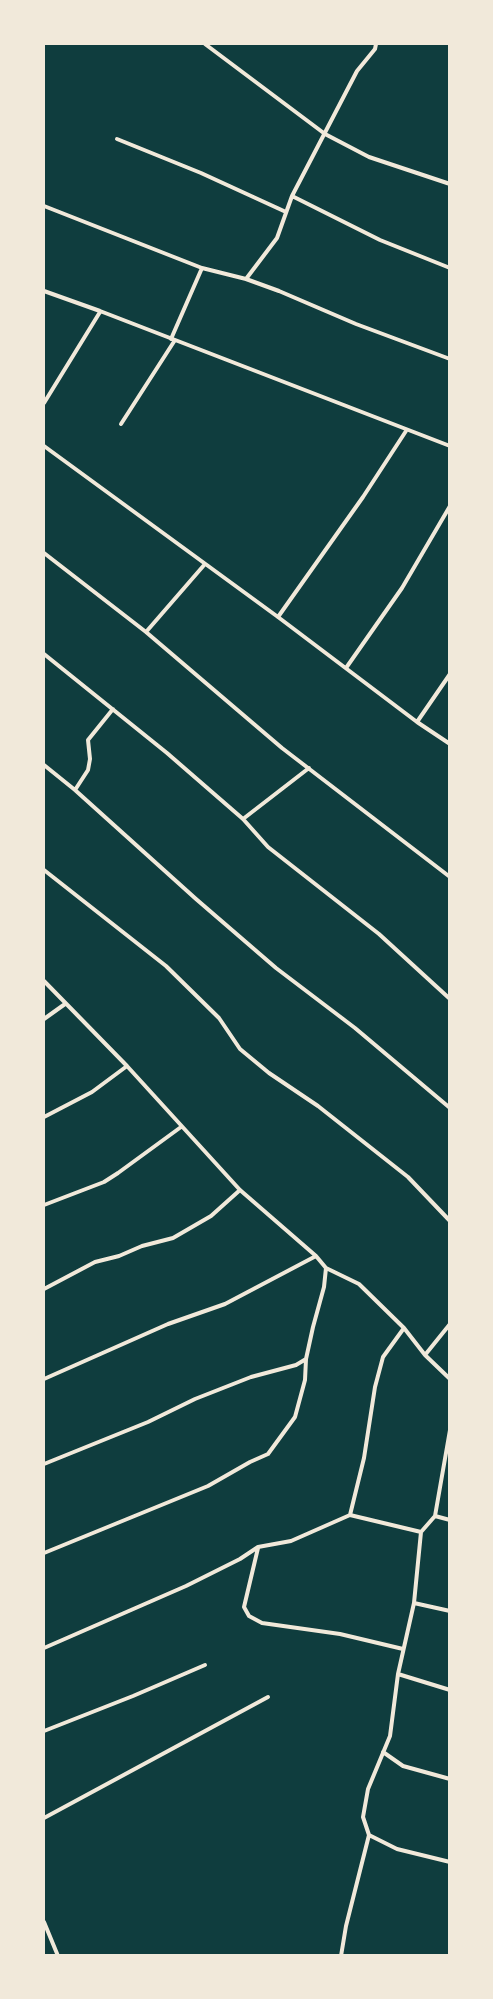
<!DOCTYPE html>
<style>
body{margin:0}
#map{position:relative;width:493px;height:1999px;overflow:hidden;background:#0f3d3e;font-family:"PT Sans",sans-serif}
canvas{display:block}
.frame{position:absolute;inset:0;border:45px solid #f1e9da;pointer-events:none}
</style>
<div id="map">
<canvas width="493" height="1999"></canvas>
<div class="frame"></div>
</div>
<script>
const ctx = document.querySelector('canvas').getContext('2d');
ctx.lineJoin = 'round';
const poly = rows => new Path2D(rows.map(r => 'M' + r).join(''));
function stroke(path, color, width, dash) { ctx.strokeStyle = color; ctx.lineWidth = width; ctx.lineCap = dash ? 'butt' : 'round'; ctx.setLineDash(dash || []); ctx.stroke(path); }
stroke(poly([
 [205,44,325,134,369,157,450,184],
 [117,139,201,173,286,212],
 [292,196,380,240,450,268],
 [44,206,202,268,246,279,279,291,356,324,450,359],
 [246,279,277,238,292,196,357,71,375,49,376,44],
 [44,291,100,311,450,446],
 [171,339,202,268],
 [44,403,100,312],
 [121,424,175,340],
 [44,446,278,617,417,722,450,744],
 [44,553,146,632,282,748,450,877],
 [278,617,363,497,406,431],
 [146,632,205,564],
 [44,654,167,753,243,819,268,847,379,934,450,999],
 [346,668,402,588,450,506],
 [417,722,450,674],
 [44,765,75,790,196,899,276,968,355,1028,450,1108],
 [75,790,88,770,90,759,88,740,113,709],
 [243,819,309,768],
 [44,870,166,966,219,1018,240,1049,269,1073,318,1106,408,1177,450,1221],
 [44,981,127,1066,240,1190,316,1256,326,1268,359,1284,404,1328,425,1355,450,1379],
 [44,1019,65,1004],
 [44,1117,92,1092,127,1066],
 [44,1205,104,1182,118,1173,181,1127],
 [44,1289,95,1262,119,1256,142,1246,173,1238,211,1216,240,1190],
 [404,1328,383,1357,375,1387,364,1458,350,1515,421,1532],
 [425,1355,450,1324],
 [44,1379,168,1324,225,1304,316,1256],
 [44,1464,148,1422,195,1399,251,1377,296,1365,306,1359],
 [435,1516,450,1430],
 [450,1520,435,1516,421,1532,414,1603,398,1674,390,1736,368,1789,363,1817,369,1835,397,1849,450,1862],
 [258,1548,244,1607,249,1616,262,1623,340,1634,403,1649],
 [44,1553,208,1486,250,1462,268,1454,295,1417,305,1380,306,1359,313,1327,324,1287,326,1268],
 [414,1603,450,1611],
 [44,1648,186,1586,240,1559,258,1547,291,1541,350,1515],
 [398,1674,450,1690],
 [44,1731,133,1696,205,1665],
 [383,1752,403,1766,450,1779],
 [44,1818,268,1697],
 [44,1922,58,1956],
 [341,1956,346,1926,369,1835]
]), '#f1e9da', 4);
</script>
